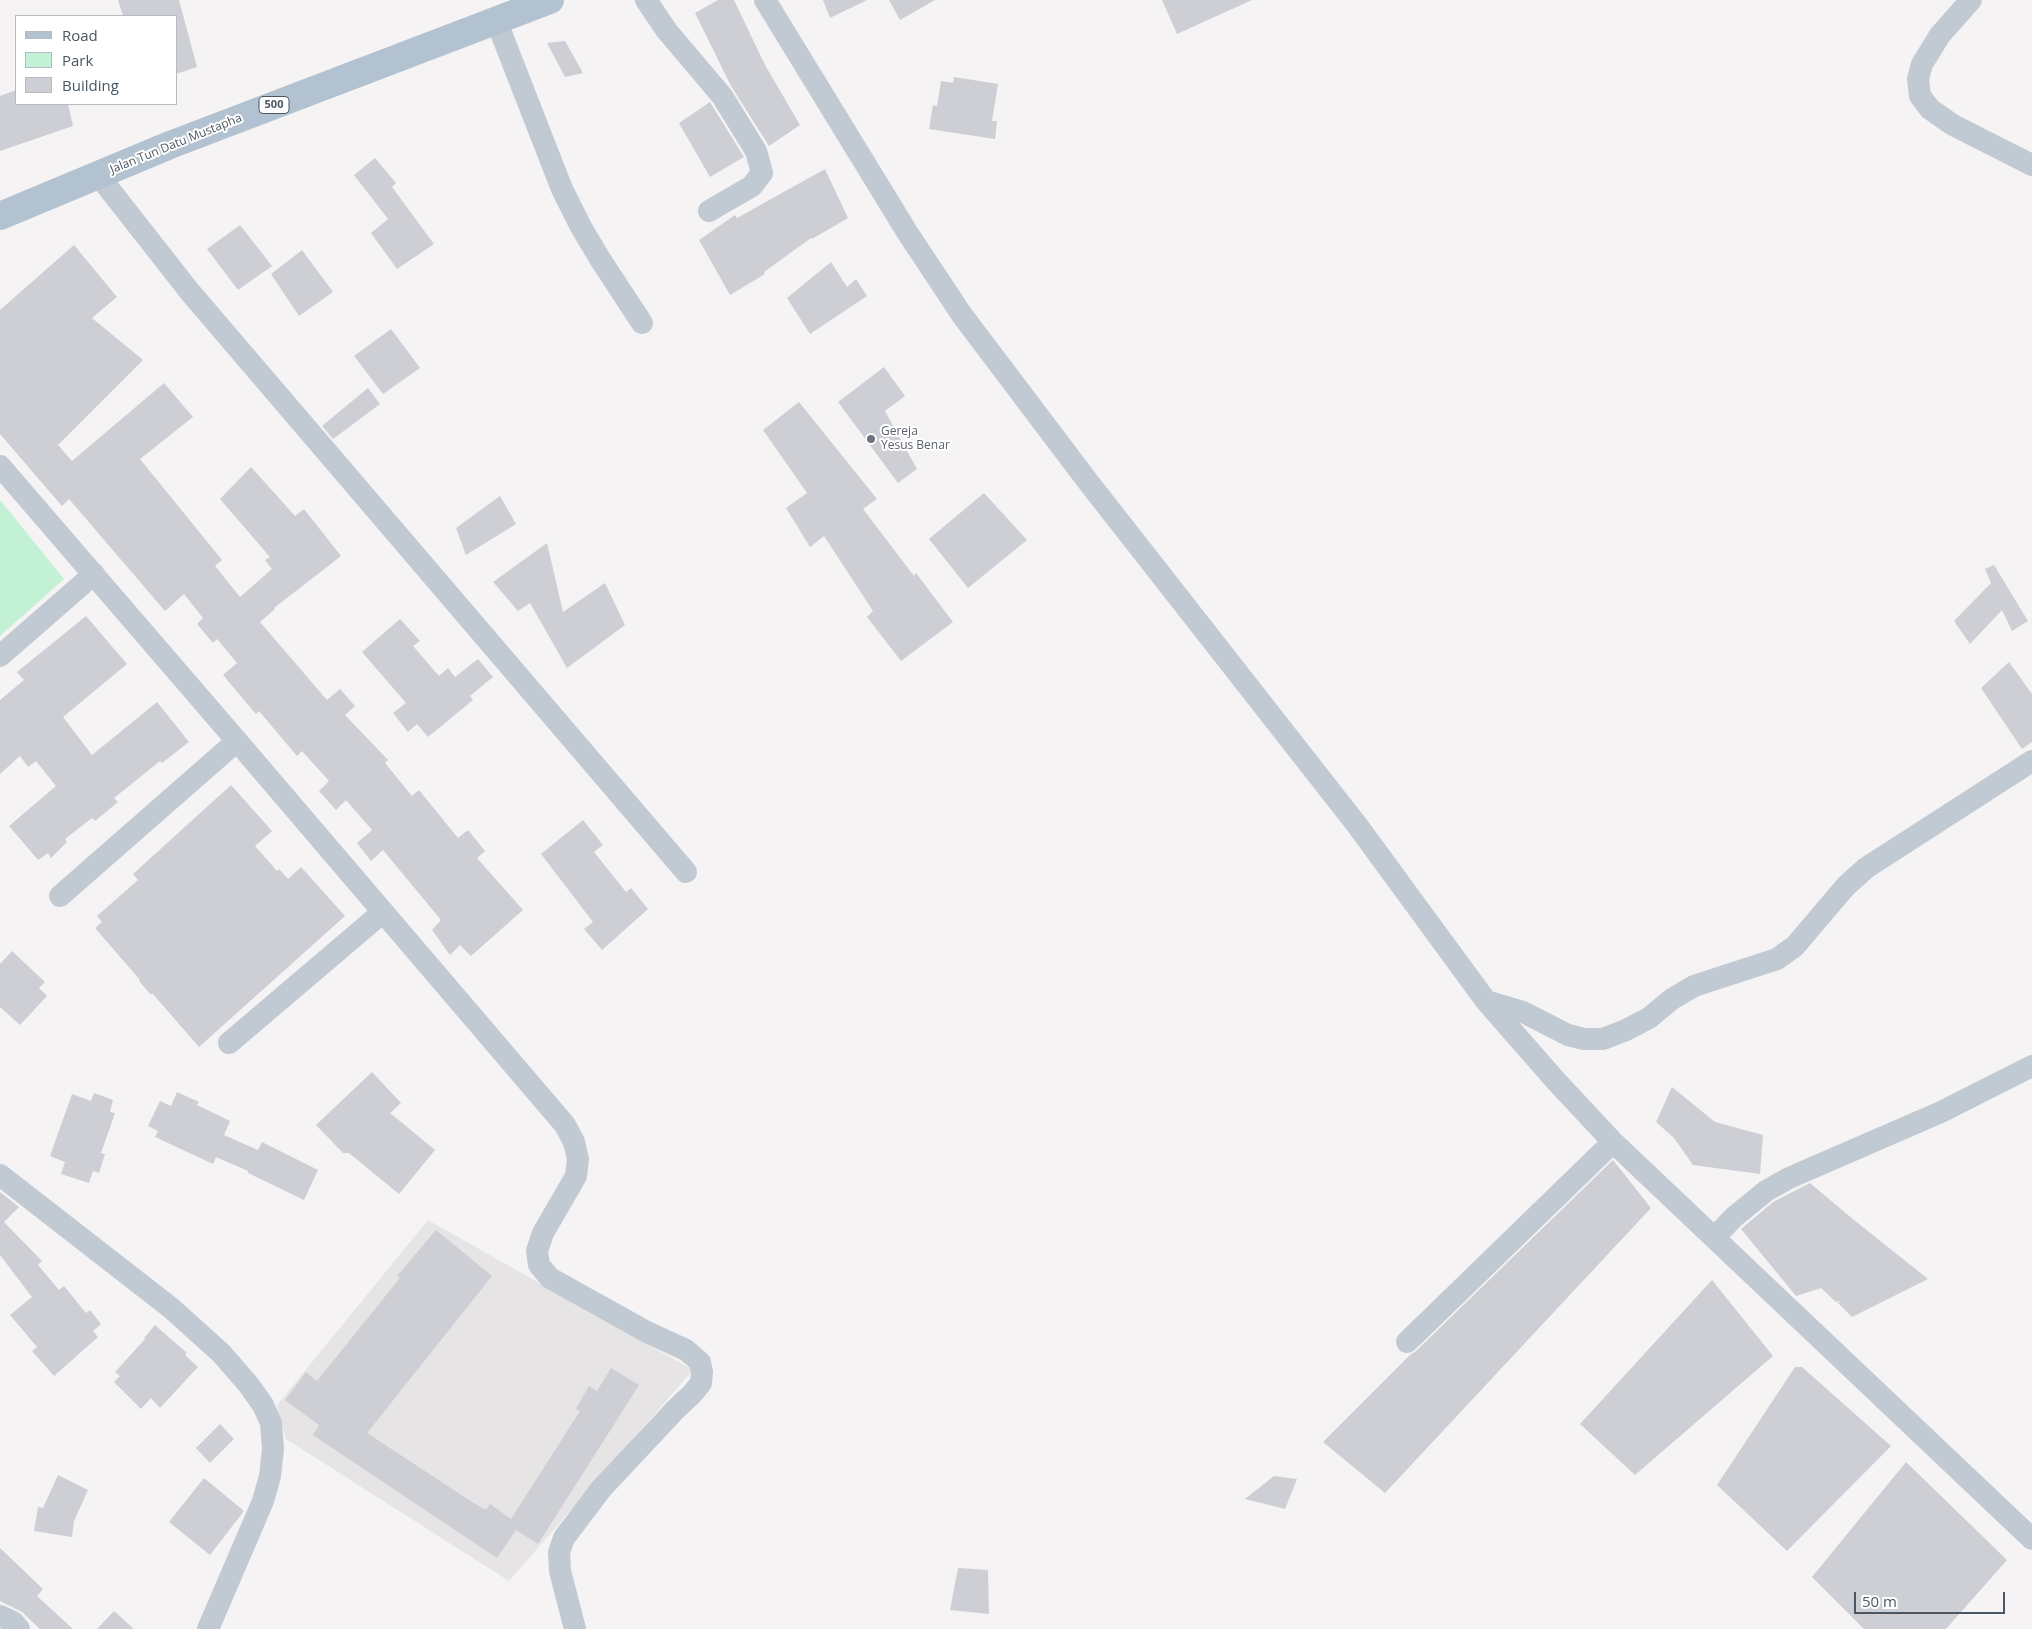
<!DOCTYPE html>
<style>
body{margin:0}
#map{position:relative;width:2032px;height:1629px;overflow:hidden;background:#f5f3f3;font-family:"Open Sans",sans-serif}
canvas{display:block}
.legend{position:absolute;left:15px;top:15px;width:162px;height:90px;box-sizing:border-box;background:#fff;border:1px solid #b7bbc0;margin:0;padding:6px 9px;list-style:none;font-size:15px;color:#4a5661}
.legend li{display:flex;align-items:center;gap:10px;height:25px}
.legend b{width:25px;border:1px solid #b7bbc0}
.scale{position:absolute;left:1854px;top:1592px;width:151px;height:22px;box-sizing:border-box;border:2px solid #4a5661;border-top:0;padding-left:6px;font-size:15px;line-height:18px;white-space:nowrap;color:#4a5661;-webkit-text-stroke:4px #fff;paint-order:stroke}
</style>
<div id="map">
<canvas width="2032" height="1629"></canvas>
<ul class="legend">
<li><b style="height:6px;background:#b3c2d1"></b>Road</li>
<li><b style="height:14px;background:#c3f1d5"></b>Park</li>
<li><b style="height:14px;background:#cdcfd5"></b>Building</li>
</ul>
<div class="scale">50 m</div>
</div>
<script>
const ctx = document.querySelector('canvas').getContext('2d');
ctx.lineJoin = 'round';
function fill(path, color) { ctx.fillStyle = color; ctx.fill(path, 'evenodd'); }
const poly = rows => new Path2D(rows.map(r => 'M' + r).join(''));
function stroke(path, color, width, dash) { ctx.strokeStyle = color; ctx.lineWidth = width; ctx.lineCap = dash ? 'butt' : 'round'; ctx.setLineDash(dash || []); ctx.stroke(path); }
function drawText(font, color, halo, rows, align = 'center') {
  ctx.font = font + ' "Open Sans",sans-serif'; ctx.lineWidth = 4; ctx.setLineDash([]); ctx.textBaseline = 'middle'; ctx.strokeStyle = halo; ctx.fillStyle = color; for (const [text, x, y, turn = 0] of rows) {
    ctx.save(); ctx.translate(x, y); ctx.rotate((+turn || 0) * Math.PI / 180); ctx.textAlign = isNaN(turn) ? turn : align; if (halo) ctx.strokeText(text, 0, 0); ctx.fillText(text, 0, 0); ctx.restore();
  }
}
fill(poly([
 [428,1220,693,1370,509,1581,286,1439,277,1405]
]), '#e6e4e5');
fill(poly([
 [0,500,64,579,0,636]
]), '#c3f1d5');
fill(poly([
 [118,0,179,0,197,67,176,74,176,16,123,16],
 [718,0,734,0,765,65,800,125,769,146,731,86,695,13],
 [823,0,867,0,830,18],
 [889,0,935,0,900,20],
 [1162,0,1252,0,1177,34],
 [565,41,583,73,565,77,547,43],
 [954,77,998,84,992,121,997,121,995,139,929,129,933,105,937,106,941,81,953,83],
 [16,90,16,104,68,104,73,126,0,151,0,96],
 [710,102,744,157,710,177,679,123],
 [375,158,396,183,392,187,434,244,397,269,371,233,388,219,354,175],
 [825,169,848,218,812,239,811,238,764,272,765,274,730,295,699,240,735,215,737,218],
 [240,225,272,266,238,290,207,249],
 [74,245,117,297,92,318,143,360,58,445,72,461,164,383,193,417,140,459,222,560,215,566,240,597,272,569,265,560,270,557,220,499,251,467,295,516,304,509,341,556,274,608,275,609,260,622,327,700,340,689,355,706,345,715,388,760,385,763,412,796,419,790,458,838,468,830,485,851,477,858,523,910,471,956,460,945,450,955,432,930,441,920,383,850,371,861,357,843,372,830,346,800,336,810,319,791,329,781,302,751,297,756,259,711,256,714,223,675,237,663,217,639,213,643,197,624,203,618,184,594,165,611,69,499,62,506,0,434,0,310],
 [302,250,333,292,299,316,271,274],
 [831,262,847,287,856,279,867,296,810,334,787,298],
 [391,329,420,368,383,394,354,356],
 [884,367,905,396,885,411,917,469,898,483,838,402],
 [368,388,380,404,333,439,322,426],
 [799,402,877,499,863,509,914,576,916,573,953,622,901,661,867,617,873,611,824,536,810,547,786,508,807,493,763,430],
 [984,493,1027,540,968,588,929,539],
 [500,496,516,524,466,555,456,528],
 [547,543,563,612,605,583,625,625,567,668,530,603,518,611,493,582],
 [1994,565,2028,621,2012,631,2002,610,1970,644,1954,621,1991,583,1985,569],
 [86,616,127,664,63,717,92,755,157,702,189,742,162,763,160,761,114,798,118,802,95,821,92,818,65,839,67,842,51,858,48,853,38,860,9,826,56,786,36,761,28,767,20,756,0,774,0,700,24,680,17,672],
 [400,619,420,641,413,646,439,676,448,668,455,677,478,659,493,677,470,696,473,700,428,737,417,724,408,732,393,713,406,703,362,652],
 [2009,662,2032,694,2032,742,2022,749,1981,688],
 [231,785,272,831,255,846,277,871,279,869,288,879,301,867,345,916,199,1047,152,993,151,995,139,981,140,980,95,928,102,922,97,916,138,880,133,874],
 [583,820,603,845,594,852,626,892,631,888,648,909,602,950,584,929,593,922,541,854],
 [12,951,45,982,39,988,47,996,20,1025,0,1007,0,964],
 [372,1072,401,1103,390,1113,435,1150,399,1194,349,1153,343,1153,316,1125],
 [1672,1087,1715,1122,1763,1135,1760,1174,1693,1165,1674,1138,1656,1122],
 [177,1092,199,1102,197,1105,230,1121,224,1135,258,1150,262,1142,318,1170,304,1200,248,1173,248,1171,216,1157,213,1164,155,1137,158,1131,148,1126,160,1101,171,1106],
 [94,1093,113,1100,110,1112,115,1113,101,1153,105,1154,99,1173,93,1171,89,1183,61,1174,65,1162,50,1156,72,1094,91,1101],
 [1613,1160,1651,1208,1385,1493,1323,1442,1410,1355,1416,1351],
 [1810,1183,1854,1220,1928,1279,1852,1317,1838,1303,1840,1301,1836,1302,1821,1288,1796,1296,1741,1229,1773,1202],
 [0,1192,19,1207,4,1222,42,1261,38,1265,59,1290,64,1286,86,1313,90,1310,101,1324,93,1331,98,1337,54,1376,32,1351,37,1347,10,1315,32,1297,0,1255],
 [436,1230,492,1276,367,1433,472,1502,486,1510,490,1504,511,1519,580,1411,576,1409,589,1386,597,1391,611,1368,639,1385,538,1544,516,1530,497,1558,313,1435,319,1425,285,1400,306,1372,317,1381,400,1278,397,1276],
 [1712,1280,1773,1356,1635,1475,1580,1424],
 [155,1325,187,1353,185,1355,198,1367,160,1408,151,1398,141,1409,114,1382,120,1376,115,1372,145,1339,144,1338],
 [1795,1367,1802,1367,1891,1446,1787,1551,1717,1485],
 [220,1424,234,1439,210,1463,196,1448],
 [1906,1462,2007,1560,1946,1629,1864,1629,1812,1577],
 [58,1475,88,1490,74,1521,72,1537,34,1531,38,1507,43,1508],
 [1274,1476,1297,1479,1285,1509,1245,1499],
 [204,1478,244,1511,210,1555,169,1522],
 [0,1548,43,1589,37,1596,73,1629,40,1629,22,1612,0,1601],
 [958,1568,988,1570,989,1614,950,1610],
 [114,1611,134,1629,97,1629]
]), '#cdcfd5');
stroke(poly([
 [646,0,667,31,722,96,756,151,762,173,752,186,709,211],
 [765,0,907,232,962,315,1089,483,1357,825,1486,1001,1556,1081,1613,1142,2032,1539],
 [1971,0,1940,35,1922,64,1918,79,1920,96,1930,109,1953,125,2032,165],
 [496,20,562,189,581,227,600,259,642,323],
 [99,176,190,292,686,872],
 [0,466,237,741,565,1125,574,1142,578,1159,576,1176,543,1233,537,1251,539,1265,550,1278,647,1332,686,1350,700,1362,702,1372,701,1383,692,1394,676,1409,601,1489,564,1538,559,1552,560,1571,575,1629],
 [0,656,94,574],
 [60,896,237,741],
 [1486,1001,1523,1012,1568,1035,1584,1039,1603,1039,1626,1030,1649,1018,1672,999,1694,986,1777,959,1795,946,1846,886,1866,868,2032,761],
 [229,1043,383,912],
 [0,1175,171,1308,221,1353,248,1384,263,1405,271,1423,273,1449,270,1476,263,1501,208,1629],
 [1715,1237,1734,1217,1766,1191,1789,1178,1941,1112,2032,1066],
 [1407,1342,1613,1142],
 [0,1616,13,1622,19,1629]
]), '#c1cad2', 22);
stroke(poly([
 [0,216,170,145,550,0]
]), '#b3c2d1', 28);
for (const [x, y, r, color] of [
 [871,439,5,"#6b7280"]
]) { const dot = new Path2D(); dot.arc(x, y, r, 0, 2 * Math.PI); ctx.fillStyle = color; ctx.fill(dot); stroke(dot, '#fff', 2); }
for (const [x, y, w] of [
 [274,105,30]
]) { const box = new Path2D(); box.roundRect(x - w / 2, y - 8.5, w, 17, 4); ctx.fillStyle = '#fff'; ctx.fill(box); stroke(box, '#4a5661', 1); }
drawText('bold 11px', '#4a5661', null, [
 ["500",274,105]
]);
drawText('12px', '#4a5661', '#fff', [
 ["Jalan Tun Datu Mustapha",176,144,-22]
]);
drawText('12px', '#5b616d', '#fff', [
 ["Gereja",881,432],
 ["Yesus Benar",881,446]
], 'left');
</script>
